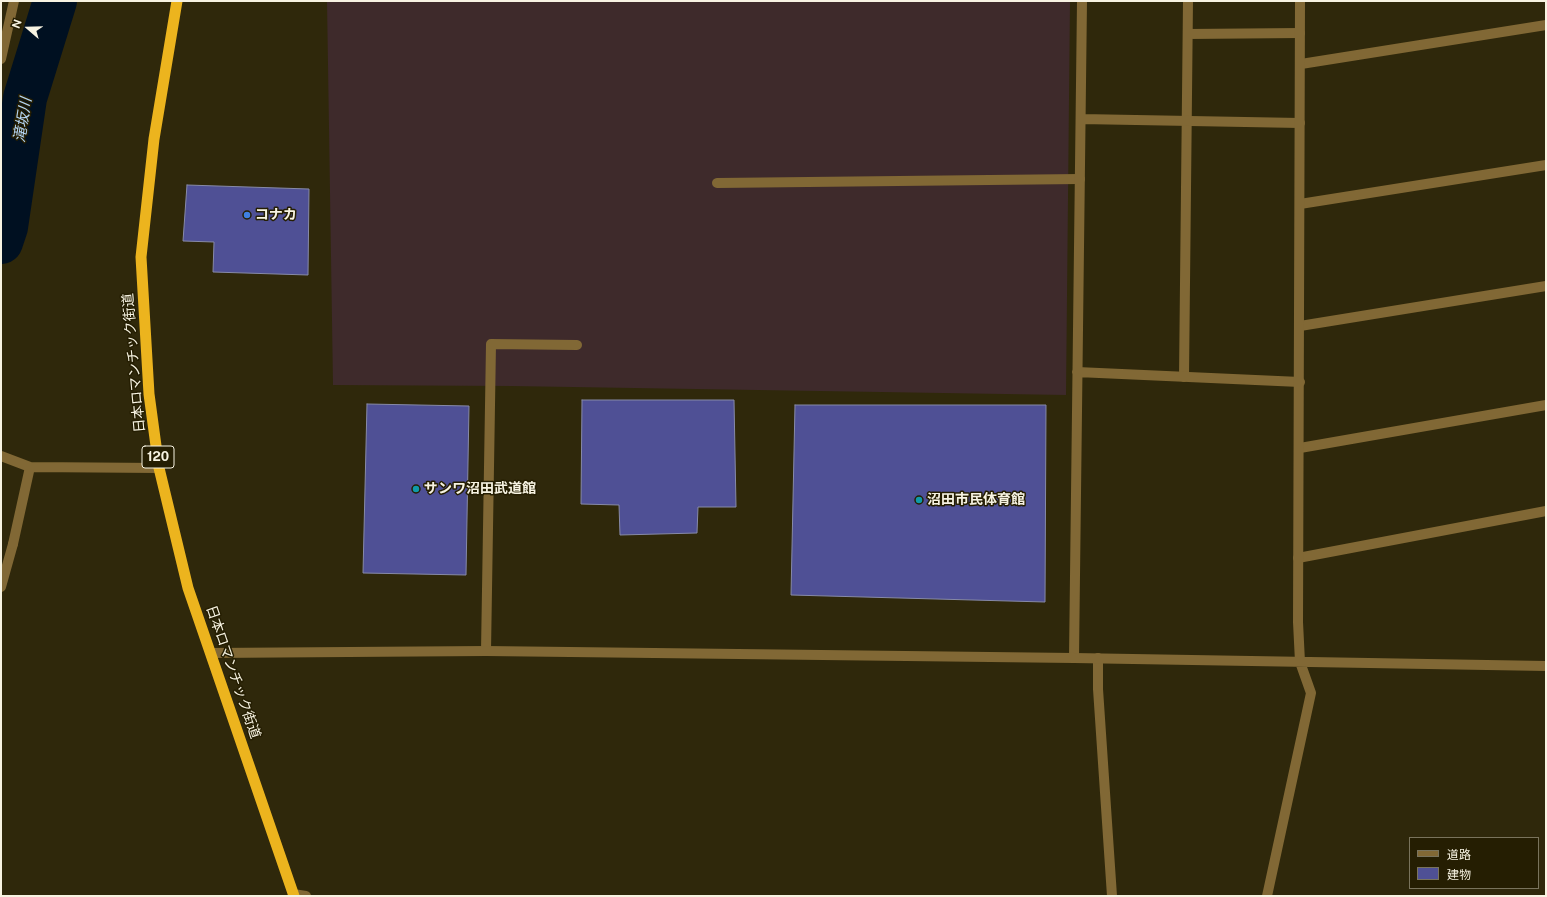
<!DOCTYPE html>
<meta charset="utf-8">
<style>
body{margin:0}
#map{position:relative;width:1547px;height:897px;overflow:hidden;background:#2f280b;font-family:"Public Sans","Noto Sans JP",sans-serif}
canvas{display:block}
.frame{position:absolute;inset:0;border:2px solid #f7f3e2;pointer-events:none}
.legend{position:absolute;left:1409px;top:837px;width:130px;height:52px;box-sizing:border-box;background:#251e02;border:1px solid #79735c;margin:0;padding:5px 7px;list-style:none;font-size:12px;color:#f7f3e2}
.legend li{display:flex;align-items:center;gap:8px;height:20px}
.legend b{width:20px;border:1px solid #79735c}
.north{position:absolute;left:8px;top:8px;width:40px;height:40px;-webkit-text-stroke:3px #251e02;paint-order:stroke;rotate:290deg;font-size:11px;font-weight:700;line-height:16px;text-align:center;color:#f7f3e2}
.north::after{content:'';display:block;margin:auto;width:14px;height:18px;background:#f7f3e2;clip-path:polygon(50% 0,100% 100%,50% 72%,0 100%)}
</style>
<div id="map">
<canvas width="1547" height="897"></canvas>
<div class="frame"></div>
<ul class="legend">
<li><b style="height:5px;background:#816835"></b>道路</li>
<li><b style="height:11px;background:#4f5095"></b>建物</li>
</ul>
<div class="north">N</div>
</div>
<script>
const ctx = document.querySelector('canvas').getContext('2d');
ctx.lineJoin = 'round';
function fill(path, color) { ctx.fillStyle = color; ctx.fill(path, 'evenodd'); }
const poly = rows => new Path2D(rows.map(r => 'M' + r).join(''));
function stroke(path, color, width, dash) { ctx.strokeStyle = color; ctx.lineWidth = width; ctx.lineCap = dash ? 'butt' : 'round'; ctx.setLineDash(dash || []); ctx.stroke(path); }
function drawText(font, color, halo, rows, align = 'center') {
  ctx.font = font + ' "Public Sans","Noto Sans JP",sans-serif'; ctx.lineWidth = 3; ctx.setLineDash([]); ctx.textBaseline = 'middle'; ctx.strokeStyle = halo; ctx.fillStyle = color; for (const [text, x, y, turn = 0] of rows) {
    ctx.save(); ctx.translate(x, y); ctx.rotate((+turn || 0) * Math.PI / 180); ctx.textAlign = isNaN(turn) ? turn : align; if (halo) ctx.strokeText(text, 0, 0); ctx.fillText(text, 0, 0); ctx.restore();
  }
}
fill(poly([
 [327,1,1070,1,1066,395,510,386,333,385]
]), '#3e2a2b');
stroke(poly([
 [1,242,6,227,25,98,55,1]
]), '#001021', 44);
const building = poly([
 [187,185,309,189,308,275,213,272,214,242,183,241,187,185],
 [582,400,734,400,736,507,698,507,697,533,620,535,619,505,581,504,582,400],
 [367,404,469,406,466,575,363,573,367,404],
 [795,405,1046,405,1045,602,791,595,795,405]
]);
fill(building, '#4f5095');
stroke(building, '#878aa8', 1);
stroke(poly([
 [1188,34,1300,33],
 [717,183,1080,179],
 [1184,377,1188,1],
 [1,587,13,544],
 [486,651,491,344,577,345]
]), '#816835', 10);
stroke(poly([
 [1,59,14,1],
 [1301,64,1546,25],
 [1081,119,1300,123],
 [1300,204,1546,165],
 [1300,326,1546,286],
 [1077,372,1300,382],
 [1300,448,1546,405],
 [1,456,30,467,159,468],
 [13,544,30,467],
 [1298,558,1546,511],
 [1074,658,1082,1],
 [1098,658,1098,689,1112,896],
 [293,894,306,896]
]), '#816835', 10);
stroke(poly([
 [211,653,486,651,1074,658,1546,666],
 [1267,896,1311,693,1300,662,1298,622,1300,1]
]), '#816835', 10);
stroke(poly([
 [177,1,154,139,141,257,149,394,159,468,188,588,294,896]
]), '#ecb41e', 11);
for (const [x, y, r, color] of [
 [247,215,4,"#3f7fe0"],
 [416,489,4,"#0f9aa8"],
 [919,500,4,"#0f9aa8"]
]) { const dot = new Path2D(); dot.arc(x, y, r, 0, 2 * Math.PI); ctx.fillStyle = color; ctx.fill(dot); stroke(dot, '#251e02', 1.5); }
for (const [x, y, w] of [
 [158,457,32]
]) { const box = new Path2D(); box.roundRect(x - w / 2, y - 11, w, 22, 3); ctx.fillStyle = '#251e02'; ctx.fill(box); stroke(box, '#f7f3e2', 1); }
drawText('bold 13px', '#f7f3e2', null, [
 ["120",158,457]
]);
drawText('bold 14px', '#f7f3e2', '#251e02', [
 ["コナカ",255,215],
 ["サンワ沼田武道館",424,489],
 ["沼田市民体育館",927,500]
], 'left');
drawText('14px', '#f7f3e2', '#251e02', [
 ["日本ロマンチック街道",134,363,-95],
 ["日本ロマンチック街道",233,672,71]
]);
drawText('italic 15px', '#b4d5f4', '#251e02', [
 ["滝坂川",23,120,-81]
]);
</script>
